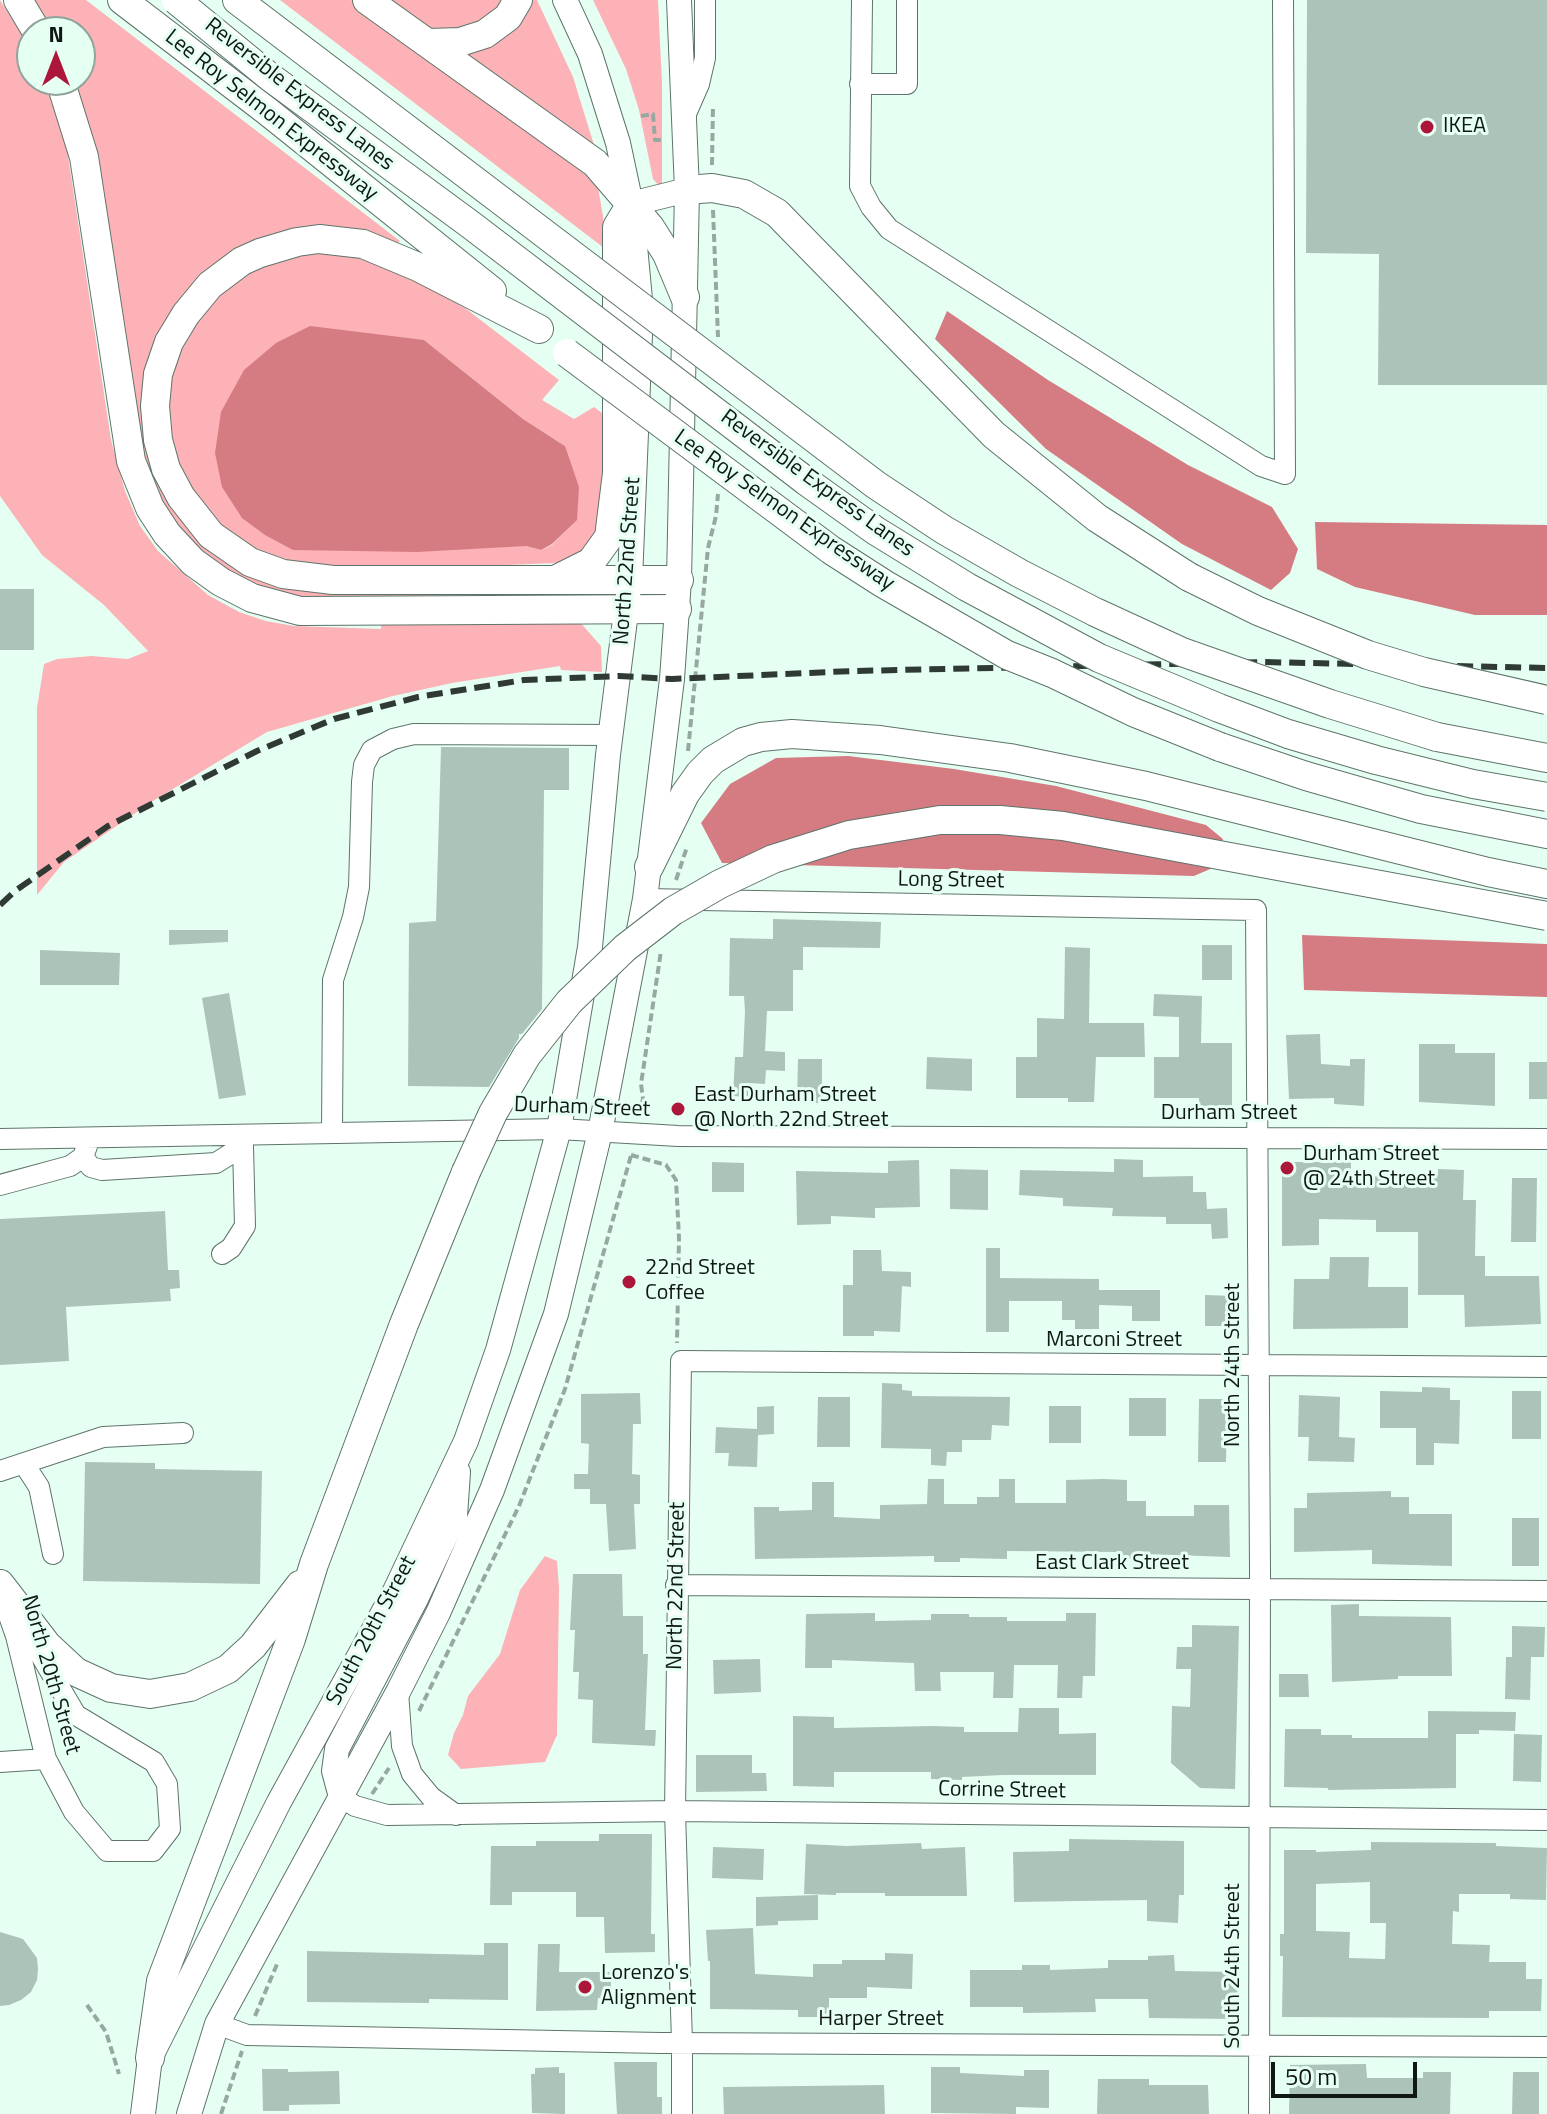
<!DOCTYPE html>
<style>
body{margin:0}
#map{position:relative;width:1547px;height:2114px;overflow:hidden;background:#e6fff3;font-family:"Titillium Web",sans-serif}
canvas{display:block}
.north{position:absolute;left:16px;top:16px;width:80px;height:80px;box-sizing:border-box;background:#e6fff3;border:2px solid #90a39a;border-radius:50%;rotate:0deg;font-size:22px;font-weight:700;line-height:32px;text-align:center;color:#0f1814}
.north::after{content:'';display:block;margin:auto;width:28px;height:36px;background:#ab163a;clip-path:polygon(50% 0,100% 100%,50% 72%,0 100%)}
.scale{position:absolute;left:1271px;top:2062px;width:146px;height:36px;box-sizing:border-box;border:4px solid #0f1814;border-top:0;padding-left:10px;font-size:24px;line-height:28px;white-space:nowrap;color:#0f1814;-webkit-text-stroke:6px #e6fff3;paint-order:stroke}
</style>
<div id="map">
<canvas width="1547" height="2114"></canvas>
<div class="north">N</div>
<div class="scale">50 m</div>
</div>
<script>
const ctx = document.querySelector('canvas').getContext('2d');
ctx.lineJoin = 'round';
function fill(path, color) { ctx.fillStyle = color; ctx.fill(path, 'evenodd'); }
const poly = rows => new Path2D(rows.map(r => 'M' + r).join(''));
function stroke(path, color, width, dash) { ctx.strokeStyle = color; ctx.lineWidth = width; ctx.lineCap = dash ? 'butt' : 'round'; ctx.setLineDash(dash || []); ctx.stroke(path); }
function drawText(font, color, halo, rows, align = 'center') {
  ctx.font = font + ' "Titillium Web",sans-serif'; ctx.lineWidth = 6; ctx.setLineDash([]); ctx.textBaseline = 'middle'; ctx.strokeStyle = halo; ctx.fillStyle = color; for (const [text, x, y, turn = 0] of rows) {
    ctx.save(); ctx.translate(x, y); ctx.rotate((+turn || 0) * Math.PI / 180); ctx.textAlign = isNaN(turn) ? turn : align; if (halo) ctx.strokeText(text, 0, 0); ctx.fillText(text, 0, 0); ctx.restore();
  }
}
fill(poly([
 [0,0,32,51,32,80,47,80,67,149,111,440,125,491,140,526,158,551,208,595,239,612,266,621,294,626,381,629,381,619,578,620,601,646,602,672,561,670,560,666,452,683,393,696,267,732,153,801,64,862,37,895,37,708,44,664,57,659,91,656,128,659,148,651,104,605,42,555,0,496],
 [25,0,86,0,400,241,397,244,240,250,145,403,229,562,537,589,537,594,416,596,371,604,307,603,220,572,152,497,72,80,80,80,80,32,45,32],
 [280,0,351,0,597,182,603,216,604,248],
 [384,0,508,0,479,27,436,32],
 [530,0,537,0,573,77,594,145,464,56],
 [593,0,658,0,662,84,662,189,653,179,639,110,626,69],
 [324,253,359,258,378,264,438,293,465,308,559,380,542,400,574,419,594,407,606,416,601,526,583,552,557,563,332,572,262,559,205,518,166,438,171,372,179,348,209,304,242,277,262,266,305,254],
 [424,340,523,419,565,446,577,519,552,545,541,550,526,546],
 [545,1556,557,1561,559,1588,557,1735,545,1762,461,1769,448,1755,454,1733,463,1715,468,1696,500,1654,520,1590]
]), '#fcb2b6');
fill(poly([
 [947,311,1048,380,1188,465,1272,507,1298,549,1290,573,1271,590,1182,544,1046,449,935,339],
 [310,326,424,340,523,419,565,446,579,487,577,520,552,544,541,550,526,546,417,552,293,550,265,535,242,518,222,487,215,453,221,412,244,370,276,343],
 [1315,522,1547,525,1547,615,1475,615,1355,587,1317,569],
 [848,756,954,769,1056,786,1206,825,1223,839,1217,866,1194,876,722,863,701,823,730,784,776,758],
 [1302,935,1547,944,1547,997,1304,990]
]), '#d57b82');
fill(poly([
 [1307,0,1547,0,1547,385,1378,385,1379,254,1306,253],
 [0,589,34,589,34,650,0,650],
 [441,747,569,748,569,790,544,790,542,1009,522,1034,519,1034,519,1038,489,1087,408,1086,409,923,436,921],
 [773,919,881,922,880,948,803,947,803,970,793,970,793,1011,767,1011,765,1051,785,1052,785,1071,766,1070,765,1084,750,1083,749,1097,733,1096,735,1057,743,1057,745,1011,744,996,729,996,730,938,773,939],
 [169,930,228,930,228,942,169,945],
 [1202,945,1232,945,1232,980,1202,980],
 [1065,947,1090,948,1089,1023,1144,1023,1145,1057,1096,1057,1094,1102,1068,1102,1068,1098,1016,1098,1016,1057,1037,1057,1037,1018,1064,1019],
 [40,950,120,953,119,985,40,985],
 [229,993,246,1095,219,1099,202,998],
 [1154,994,1202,996,1201,1043,1232,1043,1232,1106,1199,1106,1199,1098,1154,1098,1154,1057,1179,1057,1179,1017,1153,1016],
 [1320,1034,1321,1064,1350,1066,1350,1059,1365,1059,1364,1106,1334,1104,1334,1098,1289,1099,1286,1035],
 [1419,1044,1455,1044,1455,1053,1495,1053,1495,1106,1419,1102],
 [927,1057,972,1059,972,1091,926,1089],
 [798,1059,822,1059,822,1103,797,1103],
 [1529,1062,1547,1062,1547,1099,1529,1099],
 [1114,1159,1143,1160,1143,1177,1193,1176,1193,1192,1206,1192,1207,1209,1227,1208,1228,1238,1212,1239,1211,1224,1166,1224,1166,1217,1112,1216,1113,1208,1063,1206,1063,1198,1019,1195,1020,1170,1114,1172],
 [919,1160,920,1207,875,1208,875,1218,831,1216,831,1224,797,1225,796,1171,888,1173,888,1161],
 [712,1162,744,1163,744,1192,712,1192],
 [1282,1162,1351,1162,1351,1177,1438,1175,1438,1169,1464,1170,1463,1200,1476,1200,1475,1256,1485,1256,1485,1276,1539,1276,1541,1324,1465,1327,1464,1295,1418,1295,1418,1232,1376,1232,1376,1220,1319,1219,1319,1245,1282,1246],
 [950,1169,988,1170,988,1210,950,1209],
 [1512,1178,1537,1178,1536,1242,1511,1242],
 [165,1211,168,1270,179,1270,180,1288,170,1289,171,1301,66,1307,69,1361,0,1365,0,1219],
 [986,1248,1000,1248,1000,1278,1099,1279,1099,1290,1160,1290,1160,1321,1132,1321,1132,1306,1099,1305,1099,1329,1075,1329,1075,1320,1062,1320,1062,1301,1009,1301,1009,1332,986,1332],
 [853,1250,881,1250,882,1271,911,1272,911,1287,902,1286,900,1332,874,1331,874,1336,843,1336,843,1285,853,1285],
 [1330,1257,1369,1257,1368,1287,1408,1287,1408,1328,1293,1329,1294,1279,1329,1279],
 [1205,1295,1234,1296,1234,1326,1205,1326],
 [882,1383,902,1384,902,1390,912,1391,912,1396,1010,1397,1009,1426,992,1425,991,1440,962,1440,962,1452,947,1452,946,1466,931,1465,931,1449,881,1448],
 [1422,1387,1450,1388,1450,1400,1460,1400,1459,1444,1434,1443,1434,1465,1416,1465,1416,1428,1380,1428,1380,1391,1422,1392],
 [1512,1391,1541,1391,1541,1439,1512,1439],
 [640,1393,641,1424,633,1424,632,1474,640,1475,640,1504,634,1504,636,1549,609,1551,606,1504,590,1504,590,1489,574,1489,574,1474,588,1474,589,1444,581,1443,581,1394],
 [1299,1395,1340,1397,1339,1437,1355,1438,1354,1462,1308,1461,1309,1437,1298,1437],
 [818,1397,850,1397,850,1447,817,1447],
 [1129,1398,1166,1398,1166,1436,1129,1436],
 [1199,1399,1227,1399,1226,1462,1198,1462],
 [774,1406,774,1434,758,1435,757,1467,728,1466,729,1453,715,1453,716,1427,757,1429,757,1407],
 [1049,1406,1081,1406,1081,1443,1049,1443],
 [85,1462,155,1463,155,1469,262,1471,260,1584,83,1581],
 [928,1479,944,1479,944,1504,977,1504,977,1497,999,1497,999,1479,1015,1479,1015,1503,1066,1503,1066,1480,1104,1479,1127,1480,1127,1501,1146,1501,1146,1516,1194,1516,1194,1505,1229,1505,1230,1557,1145,1554,1145,1559,1116,1559,1116,1552,1007,1551,1007,1559,960,1558,960,1562,934,1562,934,1556,755,1559,754,1507,779,1507,779,1511,812,1510,812,1482,834,1482,834,1517,880,1519,880,1505,927,1504],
 [1391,1491,1391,1497,1409,1497,1409,1514,1452,1514,1452,1566,1372,1564,1372,1550,1294,1552,1294,1508,1307,1508,1307,1493],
 [1512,1518,1539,1518,1539,1566,1512,1566],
 [573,1574,622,1574,623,1616,643,1616,643,1654,648,1654,645,1730,656,1730,655,1746,592,1743,593,1700,578,1699,579,1672,573,1672,575,1630,570,1630],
 [1359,1604,1359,1616,1451,1617,1452,1676,1398,1676,1398,1679,1332,1682,1331,1605],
 [875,1613,875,1621,931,1620,931,1614,969,1614,969,1617,1007,1617,1007,1621,1066,1621,1066,1613,1096,1613,1095,1676,1083,1676,1082,1698,1057,1698,1058,1665,1014,1665,1013,1698,993,1698,994,1672,940,1672,941,1691,915,1691,914,1663,832,1660,832,1668,805,1668,806,1614],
 [1192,1625,1239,1626,1235,1789,1200,1788,1171,1763,1172,1706,1190,1707,1191,1669,1176,1669,1177,1647,1192,1647],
 [1512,1626,1545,1627,1544,1657,1531,1657,1530,1700,1505,1699,1506,1657,1512,1657],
 [760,1659,761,1692,714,1694,713,1660],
 [1279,1674,1308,1674,1309,1697,1279,1697],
 [1019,1708,1059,1708,1059,1734,1096,1733,1096,1775,1003,1775,962,1777,962,1780,931,1779,931,1772,834,1772,834,1787,793,1786,793,1716,834,1717,834,1728,933,1726,964,1727,964,1732,1018,1732],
 [1428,1711,1516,1712,1515,1731,1479,1730,1479,1734,1456,1734,1456,1788,1328,1790,1328,1788,1284,1787,1285,1729,1321,1729,1321,1735,1352,1735,1352,1738,1428,1738],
 [1514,1734,1542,1735,1541,1782,1513,1781],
 [696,1755,752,1755,752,1773,766,1773,767,1791,696,1792],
 [599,1834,652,1834,651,1934,655,1934,655,1952,605,1953,604,1917,576,1917,576,1892,512,1892,512,1905,490,1905,491,1846,536,1846,536,1841,599,1841],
 [1069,1839,1184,1841,1184,1895,1179,1895,1178,1923,1147,1921,1147,1900,1014,1902,1013,1852,1069,1851],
 [1371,1842,1496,1843,1496,1846,1547,1848,1546,1900,1510,1899,1510,1894,1459,1894,1459,1912,1453,1911,1452,1944,1490,1945,1489,1962,1526,1962,1526,1979,1542,1979,1541,2011,1489,2011,1489,2018,1282,2017,1283,1956,1280,1956,1280,1934,1284,1934,1284,1850,1316,1850,1316,1852,1371,1850],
 [1370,1882,1370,1923,1386,1923,1385,1959,1349,1958,1350,1932,1316,1931,1316,1884],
 [921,1843,922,1849,965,1847,967,1896,885,1896,885,1893,836,1893,836,1895,804,1894,806,1844,846,1846],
 [713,1847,764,1849,763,1880,712,1878],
 [818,1895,818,1920,778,1921,778,1925,756,1926,756,1897],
 [753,1928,755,1974,813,1977,813,1964,842,1964,842,1960,885,1960,885,1953,913,1954,912,1989,867,1987,867,1998,829,1998,829,2017,798,2017,798,2010,710,2009,710,1961,708,1961,706,1930],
 [0,1932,23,1939,37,1958,38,1969,37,1980,31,1992,21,2000,9,2005,0,2006],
 [484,1943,508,1943,508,2000,429,1999,429,2003,307,2002,307,1951,484,1955],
 [538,1944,560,1944,559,1972,611,1972,611,1998,598,1998,597,2010,536,2011],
 [1174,1955,1175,1971,1237,1972,1238,2019,1149,2018,1148,1999,1095,1999,1096,2012,1023,2013,1023,2007,970,2007,970,1970,1022,1970,1022,1965,1050,1965,1050,1970,1108,1968,1108,1960,1148,1960,1148,1956],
 [614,2062,657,2062,657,2097,662,2097,662,2114,617,2114],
 [1366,2064,1367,2078,1423,2078,1423,2072,1451,2072,1450,2114,1289,2114,1290,2065],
 [559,2067,559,2073,565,2073,565,2114,532,2113,531,2074,535,2074,535,2068],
 [931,2067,960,2067,960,2073,1024,2076,1024,2070,1049,2070,1049,2108,1016,2107,1016,2114,931,2113],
 [262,2069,288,2069,288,2072,339,2071,340,2104,289,2105,289,2111,263,2111],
 [1513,2072,1539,2072,1539,2114,1512,2114],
 [1098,2079,1149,2079,1149,2085,1208,2085,1209,2114,1097,2114],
 [884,2085,885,2114,724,2114,723,2087]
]), '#abc3b8');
const minor = poly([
 [862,0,860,186,871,207,889,229,1261,466,1285,474,1283,0],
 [860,84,907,84,907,0],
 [685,116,699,84,705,58,705,0],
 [645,899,1256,910,1260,1571,1259,2114],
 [332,1133,333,980,353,917,359,887,362,782,364,765,372,750,393,739,414,734,611,735],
 [0,1139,559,1129,678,1136,1547,1139],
 [83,1157,91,1167,102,1170,216,1163,243,1146,243,1135],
 [0,1185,70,1166,83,1157,87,1146],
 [222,1254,231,1248,245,1226,243,1146],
 [24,1464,39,1487,53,1554],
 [0,1471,103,1437,183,1433],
 [676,1585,1547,1591],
 [2,1596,16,1636,46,1759,74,1812,107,1851,153,1851,170,1829,167,1784,154,1762,76,1715,31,1639],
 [398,1692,402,1746,412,1774,431,1797,456,1815],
 [0,1762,46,1759],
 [341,1797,355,1806,387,1815,675,1811,1547,1820],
 [217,2024,247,2035,661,2043,1547,2047],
 [682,2114,682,2043,675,1811,681,1361,1547,1367]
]);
const major = poly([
 [631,204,687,190],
 [341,1797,334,1771,337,1749,416,1599,455,1516,458,1472],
 [143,2114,150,2058,279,1802,395,1591,466,1441,498,1350,559,1129,590,947,608,755,630,580,641,310,631,204,618,143,590,54,565,0],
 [189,2114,217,2024,398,1692,438,1613,492,1490,556,1314,600,1132,645,899,672,679,679,580,687,190,679,0]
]);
const highway = poly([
 [18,0,37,32],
 [122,0,267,111,492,291],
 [237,0,566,250],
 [367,0,595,163,650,227,667,254,685,297],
 [428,43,460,42,485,34,508,17,518,0],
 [60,80,84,157,131,461,150,508,167,534,193,562,221,582,252,598,300,611,677,609],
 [687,190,712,188,744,194,777,213,994,435,1097,518,1189,577],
 [539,329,418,267,363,244,319,239,297,242,260,253,242,261,210,285,186,314,169,342,158,374,155,406,158,440,166,469,181,497,211,535,250,562,283,574,333,580,679,580],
 [559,578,591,562,609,537,617,473,617,227,631,204],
 [1437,737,1547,758],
 [1220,747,1306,776,1421,809,1547,834],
 [649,867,685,794,700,773,713,760,743,742,761,737,792,734,880,740,1010,758,1146,786,1488,872,1547,884],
 [0,1584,47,1645,76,1672,111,1688,150,1694,190,1687,228,1669,253,1646,300,1585],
 [150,2058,161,1981,291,1639,314,1564,404,1324,466,1172]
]);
stroke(minor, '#5e746a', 22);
stroke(major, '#5e746a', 26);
stroke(highway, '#5e746a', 30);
stroke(poly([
 [641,116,653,114,655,140,661,140],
 [712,165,713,106],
 [713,210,718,337],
 [688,751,708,548,716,516,718,494],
 [676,880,687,847],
 [639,1116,643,1099,641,1084,661,951],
 [631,1155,666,1165,676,1180,679,1238,677,1343],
 [419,1711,519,1506,565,1389,632,1152],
 [372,1794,389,1768],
 [87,2005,106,2032,119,2074],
 [255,2016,278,1962],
 [221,2114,242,2051]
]), '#96a9a0', 4, [8, 4]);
stroke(minor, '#fff', 20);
stroke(major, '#fff', 24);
stroke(highway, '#fff', 28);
stroke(poly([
 [0,905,15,891,108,826,257,751,334,719,418,697,524,680,619,676,672,679,853,671,1263,662,1547,668]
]), '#2f3a35', 6, [16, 8]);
const highwayBridge = poly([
 [176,0,270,77,471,225,806,481,876,531,967,587,1099,658,1219,708,1288,734,1376,760,1473,784,1547,797],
 [566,250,876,485,944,530,1019,573,1095,612,1182,652,1330,704,1437,737],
 [567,353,831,550,884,584,1007,655,1052,673,1133,712,1220,747],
 [1189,577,1258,611,1368,655,1424,672,1547,700],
 [466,1172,493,1113,527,1055,569,1002,625,948,673,911,720,884,773,859,849,835,940,820,1000,820,1063,826,1547,916]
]);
stroke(highwayBridge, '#5e746a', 30, []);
stroke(highwayBridge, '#fff', 28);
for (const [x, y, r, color] of [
 [1427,127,8,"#ab163a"],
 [678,1109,8,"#ab163a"],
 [1287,1168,8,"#ab163a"],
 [629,1282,8,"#ab163a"],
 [585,1987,8,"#ab163a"]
]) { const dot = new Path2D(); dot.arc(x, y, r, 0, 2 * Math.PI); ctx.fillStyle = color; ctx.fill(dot); stroke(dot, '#e6fff3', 3); }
drawText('22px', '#0f1814', '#e6fff3', [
 ["Reversible Express Lanes",299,95,38],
 ["Lee Roy Selmon Expressway",271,116,38],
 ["Reversible Express Lanes",817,484,36],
 ["Lee Roy Selmon Expressway",784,511,35],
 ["North 22nd Street",628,561,-86],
 ["Long Street",951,881,1],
 ["Durham Street",582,1108,2],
 ["Durham Street",1229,1114],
 ["Marconi Street",1114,1341],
 ["North 24th Street",1234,1365,-90],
 ["East Clark Street",1112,1564],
 ["North 22nd Street",677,1586,-89],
 ["South 20th Street",372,1631,-62],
 ["North 20th Street",50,1675,74],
 ["Corrine Street",1002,1791,1],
 ["South 24th Street",1234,1966,-90],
 ["Harper Street",881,2020]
]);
drawText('22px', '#0f1814', '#e6fff3', [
 ["IKEA",1443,127],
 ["East Durham Street",694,1096],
 ["@ North 22nd Street",694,1121],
 ["Durham Street",1303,1155],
 ["@ 24th Street",1303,1180],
 ["22nd Street",645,1269],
 ["Coffee",645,1294],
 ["Lorenzo's",601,1974],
 ["Alignment",601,1999]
], 'left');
</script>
